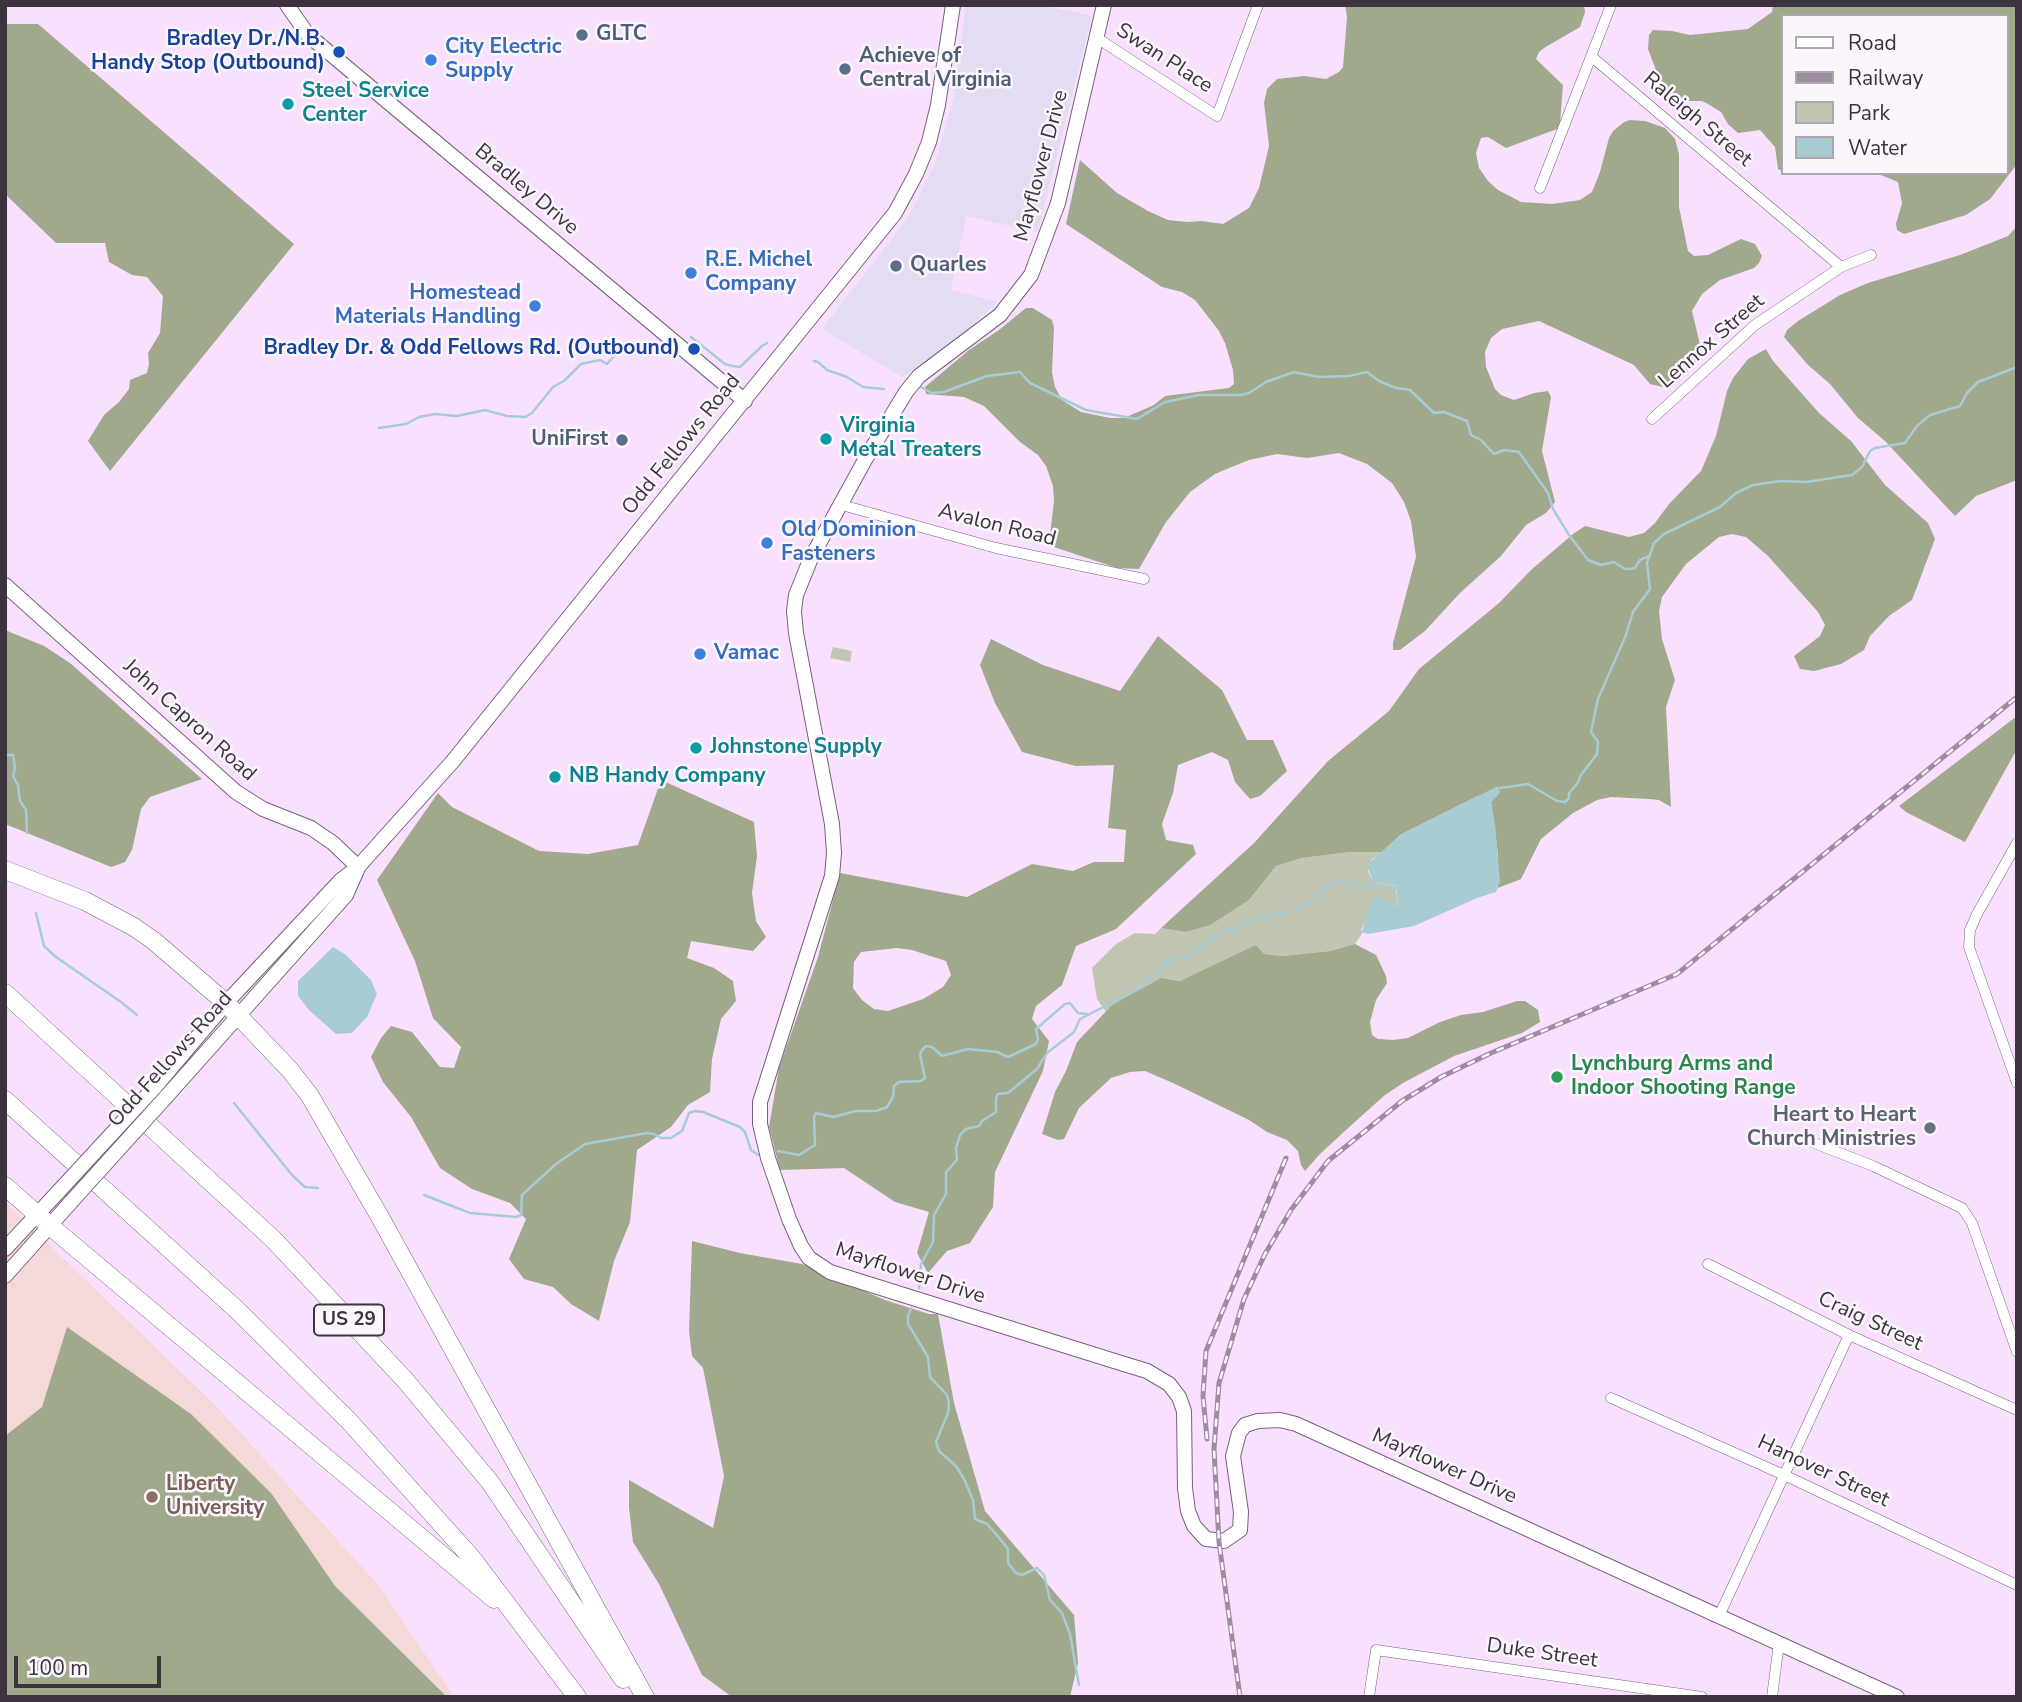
<!DOCTYPE html>
<style>
body{margin:0}
#map{position:relative;width:2022px;height:1702px;overflow:hidden;background:#fae0ff;font-family:"Nunito Sans",sans-serif}
canvas{display:block}
.frame{position:absolute;inset:0;border:7px solid #3d333f;pointer-events:none}
.legend{position:absolute;left:1781px;top:14px;width:228px;height:161px;box-sizing:border-box;background:#fbf5fc;border:2px solid #afa7b0;margin:0;padding:9px 12px;list-style:none;font-size:21px;color:#3d333f}
.legend li{display:flex;align-items:center;gap:14px;height:35px}
.legend b{width:35px;border:2px solid #afa7b0}
.scale{position:absolute;left:14px;top:1656px;width:147px;height:32px;box-sizing:border-box;border:4px solid #3d333f;border-top:0;padding-left:9px;font-size:21px;line-height:24px;white-space:nowrap;color:#3d333f;-webkit-text-stroke:5px #fbf5fc;paint-order:stroke}
</style>
<div id="map">
<canvas width="2022" height="1702"></canvas>
<div class="frame"></div>
<ul class="legend">
<li><b style="height:9px;background:#fff"></b>Road</li>
<li><b style="height:9px;background:#9f8ca2"></b>Railway</li>
<li><b style="height:19px;background:#c0c6b1"></b>Park</li>
<li><b style="height:19px;background:#a7ccd4"></b>Water</li>
</ul>
<div class="scale">100 m</div>
</div>
<script>
const ctx = document.querySelector('canvas').getContext('2d');
ctx.lineJoin = 'round';
function fill(path, color) { ctx.fillStyle = color; ctx.fill(path, 'evenodd'); }
const poly = rows => new Path2D(rows.map(r => 'M' + r).join(''));
function stroke(path, color, width, dash) { ctx.strokeStyle = color; ctx.lineWidth = width; ctx.lineCap = dash ? 'butt' : 'round'; ctx.setLineDash(dash || []); ctx.stroke(path); }
function drawText(font, color, halo, rows, align = 'center') {
  ctx.font = font + ' "Nunito Sans",sans-serif'; ctx.lineWidth = 5; ctx.setLineDash([]); ctx.textBaseline = 'middle'; ctx.strokeStyle = halo; ctx.fillStyle = color; for (const [text, x, y, turn = 0] of rows) {
    ctx.save(); ctx.translate(x, y); ctx.rotate((+turn || 0) * Math.PI / 180); ctx.textAlign = isNaN(turn) ? turn : align; if (halo) ctx.strokeText(text, 0, 0); ctx.fillText(text, 0, 0); ctx.restore();
  }
}
fill(poly([
 [966,5,1042,5,1092,16,1038,232,966,216,951,290,998,302,951,344,902,377,822,329,908,218,935,164,954,97]
]), '#e3dcf2');
fill(poly([
 [5,1202,218,1408,379,1586,454,1697,5,1697]
]), '#f4d9d8');
fill(poly([
 [833,647,852,651,850,662,830,658],
 [1351,852,1383,852,1372,859,1368,871,1373,882,1395,886,1398,902,1396,905,1390,904,1378,897,1361,930,1363,932,1355,944,1330,951,1282,956,1264,954,1199,973,1180,981,1170,979,1112,1005,1106,1012,1097,999,1092,968,1116,944,1135,933,1155,934,1161,928,1185,932,1249,900,1276,866,1302,858]
]), '#c0c6b1');
fill(poly([
 [1345,5,1584,5,1585,12,1580,27,1544,48,1539,52,1536,59,1563,85,1560,123,1557,129,1506,148,1488,137,1481,138,1476,153,1479,168,1488,181,1498,190,1521,202,1552,204,1580,200,1592,192,1600,172,1609,138,1613,131,1624,122,1630,120,1645,121,1665,128,1675,139,1679,154,1679,207,1688,251,1694,256,1708,255,1741,239,1755,244,1762,256,1759,263,1754,268,1720,280,1702,294,1692,311,1702,353,1694,366,1671,386,1663,387,1650,384,1634,365,1539,321,1502,329,1491,338,1485,352,1486,367,1495,389,1501,395,1514,400,1534,393,1548,391,1551,397,1542,451,1555,502,1546,513,1526,525,1501,556,1460,593,1425,631,1400,650,1393,650,1393,643,1416,557,1411,521,1404,502,1392,483,1367,464,1339,453,1307,458,1277,454,1249,460,1229,468,1215,474,1190,492,1166,522,1139,569,1117,568,1054,547,1050,535,1054,501,1053,486,1046,466,1038,455,1020,442,984,406,964,397,926,394,925,387,969,350,999,330,1026,308,1033,308,1052,320,1054,328,1052,372,1055,387,1062,400,1081,412,1110,418,1124,418,1154,405,1165,396,1229,388,1234,384,1233,370,1225,343,1219,331,1195,300,1182,292,1162,287,1066,224,1080,160,1117,193,1148,211,1168,220,1188,222,1202,221,1223,224,1249,208,1259,188,1269,146,1264,103,1267,89,1277,79,1304,76,1326,79,1339,72,1343,67,1347,17],
 [1773,5,2017,5,2017,163,2014,168,1990,199,1966,215,1904,234,1897,230,1896,224,1902,203,1898,182,1876,173,2006,173,2006,16,1782,16,1782,171,1778,169,1775,147,1760,130,1738,133,1728,124,1721,112,1708,104,1702,101,1673,101,1661,83,1648,49,1649,35,1653,30,1672,31,1690,35,1748,29,1772,12],
 [5,24,38,24,294,244,110,471,88,441,104,415,119,402,129,389,130,380,147,373,149,364,148,353,160,333,163,296,147,277,132,275,109,262,105,243,56,243,5,194],
 [2017,226,2017,480,1976,496,1955,516,1885,441,1858,418,1830,384,1808,365,1784,337,1787,330,1798,321,1840,295,1868,283,1960,255,2008,236],
 [1766,349,1773,361,1819,413,1851,441,1885,485,1928,523,1935,539,1912,600,1889,616,1870,636,1864,650,1841,664,1814,671,1800,669,1794,656,1820,636,1825,625,1818,612,1768,556,1746,537,1732,534,1719,537,1686,564,1662,597,1659,611,1662,639,1675,680,1666,707,1671,807,1659,800,1649,799,1611,797,1597,800,1573,813,1541,839,1521,879,1498,888,1498,855,1491,802,1494,797,1478,796,1400,835,1383,852,1351,852,1302,858,1276,866,1249,900,1210,925,1185,932,1161,928,1254,843,1328,761,1389,711,1419,669,1499,603,1531,570,1573,534,1585,526,1629,537,1644,533,1655,523,1669,504,1701,471,1716,436,1727,391,1733,378,1748,359],
 [5,630,44,646,70,663,202,779,150,797,141,809,132,850,125,862,111,867,5,824],
 [1158,636,1222,690,1247,740,1273,740,1287,771,1260,796,1250,799,1235,782,1228,760,1212,752,1178,765,1173,793,1162,824,1166,840,1193,845,1196,854,1116,929,1076,946,1062,985,1036,1006,1032,1019,1049,1041,1043,1071,995,1172,993,1207,970,1243,947,1251,928,1273,917,1253,929,1212,895,1202,844,1168,780,1170,769,1127,779,1068,818,957,840,873,967,897,1032,864,1073,871,1094,862,1124,862,1126,830,1108,828,1114,765,1076,766,1022,752,995,703,980,665,991,639,1043,665,1120,691],
 [897,948,912,950,946,961,951,975,943,987,923,999,888,1011,874,1009,862,1000,853,988,854,962,861,952],
 [2017,716,2017,749,1965,842,1906,812,1899,806],
 [661,780,754,822,757,856,752,893,756,921,766,937,753,951,691,941,687,958,714,968,733,981,736,1001,721,1019,712,1059,710,1092,688,1105,671,1127,637,1150,630,1222,614,1261,599,1321,571,1304,553,1287,524,1279,509,1259,526,1219,510,1203,472,1189,440,1168,411,1117,383,1082,371,1057,381,1038,391,1026,412,1032,440,1067,454,1068,461,1047,433,1018,415,961,377,880,438,793,452,807,539,851,588,854,638,845],
 [1355,944,1376,955,1386,976,1387,983,1376,1000,1370,1022,1372,1035,1378,1039,1393,1040,1408,1038,1440,1022,1461,1015,1483,1012,1517,1001,1525,1001,1538,1010,1540,1022,1522,1033,1454,1056,1403,1083,1385,1095,1347,1129,1320,1154,1305,1171,1301,1165,1298,1151,1287,1140,1267,1132,1249,1120,1173,1083,1145,1071,1130,1072,1111,1078,1079,1108,1064,1139,1058,1140,1042,1134,1055,1092,1066,1071,1077,1042,1112,1005,1161,978,1180,981,1256,945,1264,954,1282,956,1330,951],
 [692,1241,740,1253,802,1264,885,1300,929,1314,938,1314,954,1403,985,1511,1074,1615,1078,1663,1070,1697,732,1697,702,1675,659,1584,633,1542,629,1508,629,1480,713,1528,724,1476,703,1368,692,1356,689,1331],
 [67,1327,191,1414,271,1493,335,1586,447,1697,5,1697,5,1436,42,1407]
]), '#a1a98d');
fill(poly([
 [1498,786,1500,793,1491,802,1495,824,1500,881,1496,892,1477,898,1414,926,1368,934,1362,932,1373,897,1378,897,1390,904,1396,905,1398,902,1396,886,1373,882,1367,865,1400,835],
 [333,947,346,955,371,980,377,994,367,1017,352,1033,336,1034,309,1010,298,996,298,981]
]), '#a7ccd4');
stroke(poly([
 [691,337,725,364,732,366,740,367,762,346,767,343],
 [814,361,818,362,827,370,847,377,863,387,884,389],
 [921,387,932,393,944,392,987,376,1020,372,1030,383,1086,410,1137,419,1165,402,1199,395,1241,395,1249,393,1266,382,1294,372,1319,377,1349,376,1367,372,1379,381,1396,388,1410,390,1434,413,1444,412,1467,421,1471,435,1481,440,1494,454,1504,450,1519,452,1548,493,1553,509,1569,535,1588,560,1601,565,1614,562,1625,569,1630,569,1635,568,1640,560,1649,556],
 [379,428,406,424,419,417,435,414,457,416,485,410,507,416,525,417,532,413,553,387,564,381,581,364,600,360,607,364,614,356,638,347,643,349,650,346],
 [5,755,13,755,15,768,13,776,18,785,20,801,26,810,27,833],
 [1500,788,1528,784,1557,801,1565,802,1569,798,1569,793,1577,784,1581,775,1597,754,1598,742,1591,732,1598,699,1626,635,1633,612,1650,589,1647,563,1654,543,1664,534,1720,507,1736,493,1753,485,1781,481,1806,482,1852,475,1862,467,1870,451,1875,448,1905,443,1917,426,1930,415,1960,406,1967,393,1978,382,2017,367],
 [36,913,44,946,56,957,121,1002,137,1015],
 [234,1103,292,1175,305,1187,318,1188],
 [778,1151,799,1155,815,1145,814,1117,816,1113,833,1117,856,1111,876,1111,887,1107,893,1097,894,1086,899,1082,921,1081,925,1078,920,1055,922,1050,926,1046,932,1047,942,1056,968,1049,997,1052,1008,1057,1036,1044,1038,1039,1036,1029,1065,1004,1070,1003,1078,1013,1087,1014],
 [424,1195,470,1213,516,1217,521,1215,522,1195,556,1164,585,1144,647,1133,654,1134,661,1138,671,1138,682,1131,689,1113,695,1111,703,1112,740,1127,745,1132,751,1150,758,1155],
 [919,1288,921,1264,933,1242,934,1215,946,1194,946,1172,957,1160,956,1148,960,1135,966,1129,979,1126,982,1121,996,1112,996,1098,998,1094,1008,1093,1037,1069,1047,1053,1074,1032,1080,1019,1142,987,1169,960,1189,956,1215,935,1234,929,1254,918,1292,912,1314,900,1323,887,1339,881,1356,887,1397,888],
 [911,1308,908,1316,908,1324,928,1357,930,1377,947,1395,949,1403,948,1413,936,1442,939,1451,956,1466,964,1479,973,1500,975,1519,987,1524,996,1534,1008,1549,1008,1563,1016,1573,1022,1575,1037,1568,1044,1575,1050,1600,1062,1613,1070,1634,1079,1685]
]), '#a7ccd4', 2.5);
const street = poly([
 [1097,38,1217,116,1258,5],
 [1592,57,1841,267],
 [1540,188,1611,5],
 [1652,419,1755,325,1841,267,1871,255],
 [842,505,996,548,1144,579],
 [2017,843,1977,914,1970,930,1969,947,2017,1083],
 [1804,1139,1873,1166,1962,1208,1972,1223,2017,1352],
 [1708,1264,1849,1335,2017,1410],
 [1611,1398,1784,1475,2017,1585],
 [1719,1616,1849,1335],
 [1369,1697,1376,1650,1702,1697],
 [1772,1697,1779,1643]
]);
const secondary = poly([
 [287,5,308,35,745,401],
 [1104,5,1058,203,1031,275,1000,315,919,376,906,392,866,458,811,558,796,595,794,611,796,633,832,824,834,853,832,876,760,1102,760,1124,768,1158,789,1219,801,1246,809,1258,830,1272,1124,1364,1147,1371,1169,1384,1179,1397,1184,1411,1185,1488,1188,1511,1194,1526,1206,1539,1224,1541,1240,1530,1241,1512,1233,1456,1239,1433,1245,1425,1258,1421,1280,1420,1296,1424,1897,1697],
 [5,585,236,792,263,809,311,828,333,843,358,867],
 [155,1087,226,1003,341,880,358,867,453,761,895,213,916,174,929,142,938,105,953,5],
 [166,1097,346,895,358,868],
 [5,1249,59,1191],
 [5,1276,71,1202]
]);
const highway = poly([
 [5,870,85,901,134,927,154,941,226,1003,290,1070,310,1096,380,1217,645,1697],
 [5,993,274,1240,405,1380,490,1482,623,1679],
 [5,1100,237,1310,349,1421,471,1557,577,1697],
 [5,1186,50,1226,494,1599]
]);
stroke(street, '#78617c', 11);
stroke(secondary, '#78617c', 16);
stroke(highway, '#78617c', 19);
stroke(street, '#fff', 10);
stroke(secondary, '#fff', 14);
stroke(highway, '#fff', 18);
const rail = poly([
 [1207,1439,1203,1396,1206,1351,1286,1158],
 [1240,1697,1219,1542,1214,1449,1219,1383,1244,1299,1265,1254,1291,1210,1328,1161,1402,1101,1441,1077,1491,1053,1677,974,2017,697]
]);
stroke(rail, '#9f8ca2', 5);
stroke(rail, '#fbf5fc', 2.5, [8]);
const secondaryBridge = poly([
 [59,1191,155,1087],
 [71,1202,166,1097]
]);
stroke(secondaryBridge, '#78617c', 16, []);
stroke(secondaryBridge, '#fff', 14);
for (const [x, y, r, color] of [
 [582,35,7,"#5c6f8a"],
 [339,52,7,"#1a4fb4"],
 [431,60,7,"#3f7fe0"],
 [845,69,7,"#5c6f8a"],
 [288,104,7,"#0f9aa8"],
 [896,266,7,"#5c6f8a"],
 [691,273,7,"#3f7fe0"],
 [535,306,7,"#3f7fe0"],
 [694,349,7,"#1a4fb4"],
 [826,439,7,"#0f9aa8"],
 [622,440,7,"#5c6f8a"],
 [767,543,7,"#3f7fe0"],
 [700,654,7,"#3f7fe0"],
 [696,748,7,"#0f9aa8"],
 [555,777,7,"#0f9aa8"],
 [1557,1077,7,"#2e9e5b"],
 [1930,1128,7,"#6b7280"],
 [152,1497,7,"#8d6e63"]
]) { const dot = new Path2D(); dot.arc(x, y, r, 0, 2 * Math.PI); ctx.fillStyle = color; ctx.fill(dot); stroke(dot, '#fbf5fc', 2.5); }
for (const [x, y, w] of [
 [349,1320,70]
]) { const box = new Path2D(); box.roundRect(x - w / 2, y - 15.5, w, 31, 5); ctx.fillStyle = '#fbf5fc'; ctx.fill(box); stroke(box, '#3d333f', 2); }
drawText('bold 19px', '#3d333f', null, [
 ["US 29",349,1320]
]);
drawText('bold 21px', '#4e5e75', '#fbf5fc', [
 ["GLTC",596,35],
 ["Achieve of",859,57],
 ["Central Virginia",859,81],
 ["Quarles",910,266],
 ["UniFirst",608,440,"right"]
], 'left');
drawText('bold 21px', '#164399', '#fbf5fc', [
 ["Bradley Dr./N.B.",325,40],
 ["Handy Stop (Outbound)",325,64],
 ["Bradley Dr. & Odd Fellows Rd. (Outbound)",680,349]
], 'right');
drawText('bold 21px', '#366cbe', '#fbf5fc', [
 ["City Electric",445,48],
 ["Supply",445,72],
 ["R.E. Michel",705,261],
 ["Company",705,285],
 ["Homestead",521,294,"right"],
 ["Materials Handling",521,318,"right"],
 ["Old Dominion",781,531],
 ["Fasteners",781,555],
 ["Vamac",714,654]
], 'left');
drawText('21px', '#3d333f', '#fbf5fc', [
 ["Swan Place",1164,59,33],
 ["Raleigh Street",1697,120,40],
 ["Mayflower Drive",1042,166,-75],
 ["Bradley Drive",526,190,40],
 ["Lennox Street",1712,342,-41],
 ["Odd Fellows Road",682,445,-51],
 ["Avalon Road",997,526,14],
 ["John Capron Road",189,721,42],
 ["Odd Fellows Road",171,1060,-48],
 ["Mayflower Drive",910,1274,18],
 ["Craig Street",1870,1322,25],
 ["Mayflower Drive",1444,1467,24],
 ["Hanover Street",1823,1472,25],
 ["Duke Street",1542,1654,8]
]);
drawText('bold 21px', '#0d838f', '#fbf5fc', [
 ["Steel Service",302,92],
 ["Center",302,116],
 ["Virginia",840,427],
 ["Metal Treaters",840,451],
 ["Johnstone Supply",710,748],
 ["NB Handy Company",569,777]
], 'left');
drawText('bold 21px', '#27864d', '#fbf5fc', [
 ["Lynchburg Arms and",1571,1065],
 ["Indoor Shooting Range",1571,1089]
], 'left');
drawText('bold 21px', '#5b616d', '#fbf5fc', [
 ["Heart to Heart",1916,1116],
 ["Church Ministries",1916,1140]
], 'right');
drawText('bold 21px', '#785e54', '#fbf5fc', [
 ["Liberty",166,1485],
 ["University",166,1509]
], 'left');
</script>
